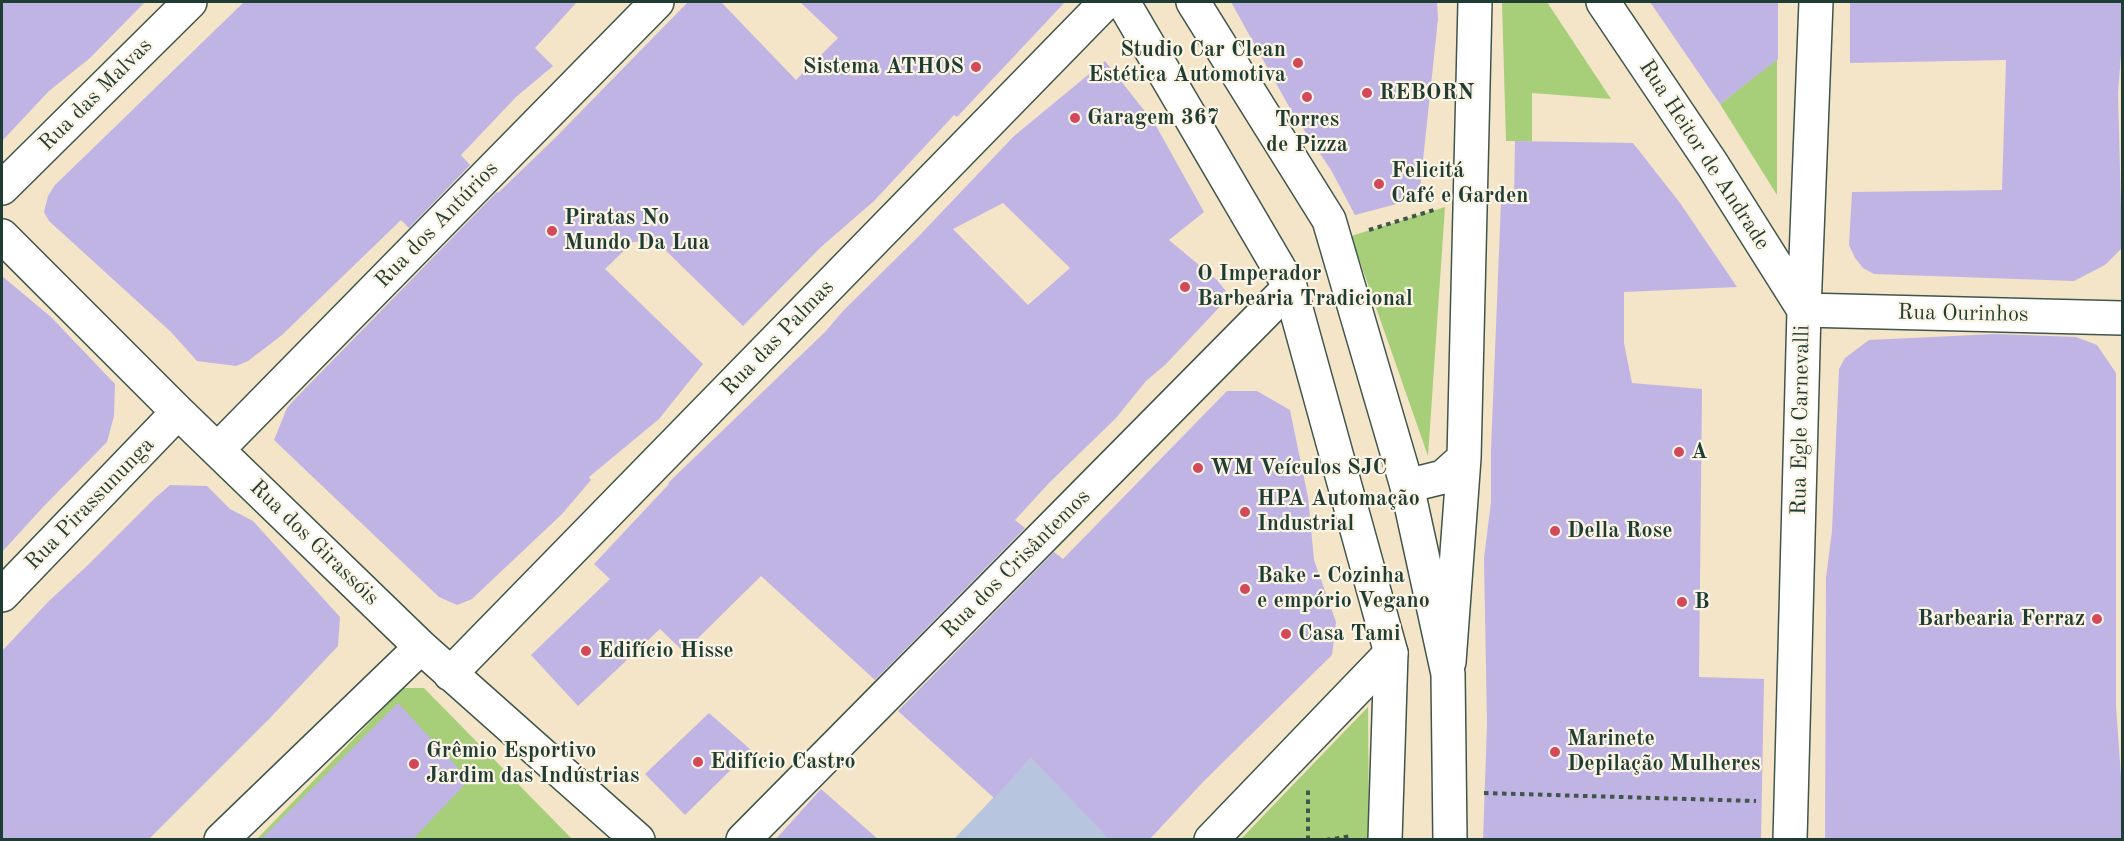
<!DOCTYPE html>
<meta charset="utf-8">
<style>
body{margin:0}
#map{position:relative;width:2124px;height:841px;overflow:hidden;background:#f4e4c8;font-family:"Old Standard TT",serif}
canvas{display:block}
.frame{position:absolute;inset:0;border:3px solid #1f3d34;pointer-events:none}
</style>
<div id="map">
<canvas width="2124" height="841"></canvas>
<div class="frame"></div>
</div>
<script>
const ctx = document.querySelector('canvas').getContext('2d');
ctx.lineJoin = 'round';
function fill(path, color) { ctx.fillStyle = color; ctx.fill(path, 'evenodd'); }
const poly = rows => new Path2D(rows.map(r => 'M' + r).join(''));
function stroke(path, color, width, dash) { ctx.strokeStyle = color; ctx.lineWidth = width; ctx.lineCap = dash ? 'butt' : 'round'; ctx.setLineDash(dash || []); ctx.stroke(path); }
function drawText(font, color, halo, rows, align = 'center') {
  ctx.font = font + ' "Old Standard TT",serif'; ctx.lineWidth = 4.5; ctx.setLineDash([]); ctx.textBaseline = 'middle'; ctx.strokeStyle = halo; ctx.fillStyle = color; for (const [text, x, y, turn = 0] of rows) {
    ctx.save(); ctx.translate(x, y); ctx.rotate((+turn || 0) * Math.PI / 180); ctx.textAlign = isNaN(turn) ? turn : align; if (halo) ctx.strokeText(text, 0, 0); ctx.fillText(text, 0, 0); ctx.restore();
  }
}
fill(poly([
 [1031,758,1110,839,954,839]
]), '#b7c5de');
fill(poly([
 [1502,2,1547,2,1611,99,1532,93,1532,141,1506,141],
 [1777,59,1777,195,1720,104],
 [1445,207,1428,456,1351,236],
 [403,688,424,688,572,839,256,840],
 [1368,707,1369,839,1240,840,1289,789]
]), '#a7ce79');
fill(poly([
 [2,2,145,2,90,58,49,91,2,141],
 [244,2,577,2,535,48,553,66,516,97,461,155,470,165,409,228,401,220,282,335,248,361,236,366,197,361,171,332,49,221,44,212,48,196,55,185],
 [688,2,721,2,796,80,838,38,800,2,1065,2,957,117,954,115,874,201,821,247,743,326,655,240,633,242,605,269,703,364,659,419,589,477,591,480,562,514,472,599,457,605,439,597,274,440,287,408,294,400,497,192,498,193,554,139],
 [1231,2,1437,2,1438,19,1419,198,1355,215,1331,170,1292,112],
 [1650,2,1778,2,1778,59,1720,104],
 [1850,2,2122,2,2122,42,2118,93,2122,248,2105,265,2074,281,1874,274,1863,268,1855,258,1849,245,1852,192,2002,190,2006,60,1850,63],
 [1105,61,1155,124,1204,212,1169,240,1217,280,1230,296,1166,364,1146,381,1116,418,1049,483,1015,520,1025,528,875,680,761,576,684,652,660,629,578,706,531,655,610,579,594,564,669,484,668,483,825,332,843,311,919,236,1014,136],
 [1003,203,1070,268,1028,305,953,229],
 [1515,141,1633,143,1680,203,1737,287,1624,292,1624,343,1632,383,1702,389,1699,677,1764,679,1761,840,1483,840,1487,724,1484,558,1491,502,1491,450,1501,202,1514,201],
 [2,276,51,317,115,384,114,416,107,442,44,506,2,552],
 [1996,334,2076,337,2097,345,2116,373,2116,706,2122,791,2122,840,1825,840,1826,578,1832,531,1839,369,1845,358,1869,340],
 [1227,391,1257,391,1290,410,1308,497,1314,560,1336,622,1332,655,1204,781,1149,840,1110,840,1031,758,994,798,898,711,1054,552,1063,559],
 [170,485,207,486,230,509,253,521,340,617,338,646,270,718,148,840,2,840,2,651,49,601,88,565,155,498],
 [398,703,469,780,412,840,260,840],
 [709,713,751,750,685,815,645,774],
 [821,789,879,840,775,840]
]), '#c0b4e5');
const minor = poly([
 [1603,2,1712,164,1804,310,2122,318],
 [2,188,190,2],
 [2,236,178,412,421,647,638,840],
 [218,449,657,2],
 [1407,486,1443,477,1464,458],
 [2,595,178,412],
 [1449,662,1464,458,1475,2],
 [450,674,1106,2],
 [221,840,421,647],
 [743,840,1290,287],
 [1211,840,1391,653],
 [1790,840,1804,310,1816,2]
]);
const secondary = poly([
 [1123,2,1290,287,1391,653,1385,840],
 [1193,2,1329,220,1407,486,1448,674,1450,840]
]);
stroke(minor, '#3f564a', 36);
stroke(secondary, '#3f564a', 36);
stroke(poly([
 [1369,230,1437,209],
 [1484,793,1756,801],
 [1308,840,1308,789],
 [1326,840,1352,836]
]), '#3f564a', 4, [4.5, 4.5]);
stroke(minor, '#fff', 33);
stroke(secondary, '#fff', 33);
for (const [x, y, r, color] of [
 [1298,63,6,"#d1495b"],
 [976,67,6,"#d1495b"],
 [1367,93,6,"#d1495b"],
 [1307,97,6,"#d1495b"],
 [1075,118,6,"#d1495b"],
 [1379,184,6,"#d1495b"],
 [552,231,6,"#d1495b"],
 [1185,287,6,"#d1495b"],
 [1679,452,6,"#d1495b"],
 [1198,468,6,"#d1495b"],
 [1245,512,6,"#d1495b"],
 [1555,531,6,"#d1495b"],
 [1245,589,6,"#d1495b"],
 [1682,602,6,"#d1495b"],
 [2097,619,6,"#d1495b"],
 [1286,634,6,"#d1495b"],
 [586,651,6,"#d1495b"],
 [1555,752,6,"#d1495b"],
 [698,762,6,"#d1495b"],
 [414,764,6,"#d1495b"]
]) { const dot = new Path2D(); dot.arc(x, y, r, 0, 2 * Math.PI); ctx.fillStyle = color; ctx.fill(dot); stroke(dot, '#fcf5e5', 2); }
drawText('bold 22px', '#1f3d34', '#fcf5e5', [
 ["Studio Car Clean",1286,50,"right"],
 ["Estética Automotiva",1286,75,"right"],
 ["Sistema ATHOS",964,67,"right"],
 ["REBORN",1379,93],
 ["Garagem 367",1087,118],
 ["Torres",1307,120,"center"],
 ["de Pizza",1307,145,"center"],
 ["Felicitá",1391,171],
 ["Café e Garden",1391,196],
 ["Piratas No",564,218],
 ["Mundo Da Lua",564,243],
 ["O Imperador",1197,274],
 ["Barbearia Tradicional",1197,299],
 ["A",1691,452],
 ["WM Veículos SJC",1210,468],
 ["HPA Automação",1257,499],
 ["Industrial",1257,524],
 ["Della Rose",1567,531],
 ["Bake - Cozinha",1257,576],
 ["e empório Vegano",1257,601],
 ["B",1694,602],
 ["Barbearia Ferraz",2085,619,"right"],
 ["Casa Tami",1298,634],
 ["Edifício Hisse",598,651],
 ["Marinete",1567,739],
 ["Depilação Mulheres",1567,764],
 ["Grêmio Esportivo",426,751],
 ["Jardim das Indústrias",426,776],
 ["Edifício Castro",710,762]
], 'left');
drawText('22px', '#1f3d34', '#fcf5e5', [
 ["Rua das Malvas",96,95,-45],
 ["Rua Heitor de Andrade",1704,155,57],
 ["Rua dos Antúrios",437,225,-46],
 ["Rua Ourinhos",1963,314,1],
 ["Rua das Palmas",778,338,-46],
 ["Rua Egle Carnevalli",1801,420,-89],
 ["Rua Pirassununga",90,504,-46],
 ["Rua dos Girassóis",314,543,44],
 ["Rua dos Crisântemos",1016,564,-45]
]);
</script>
